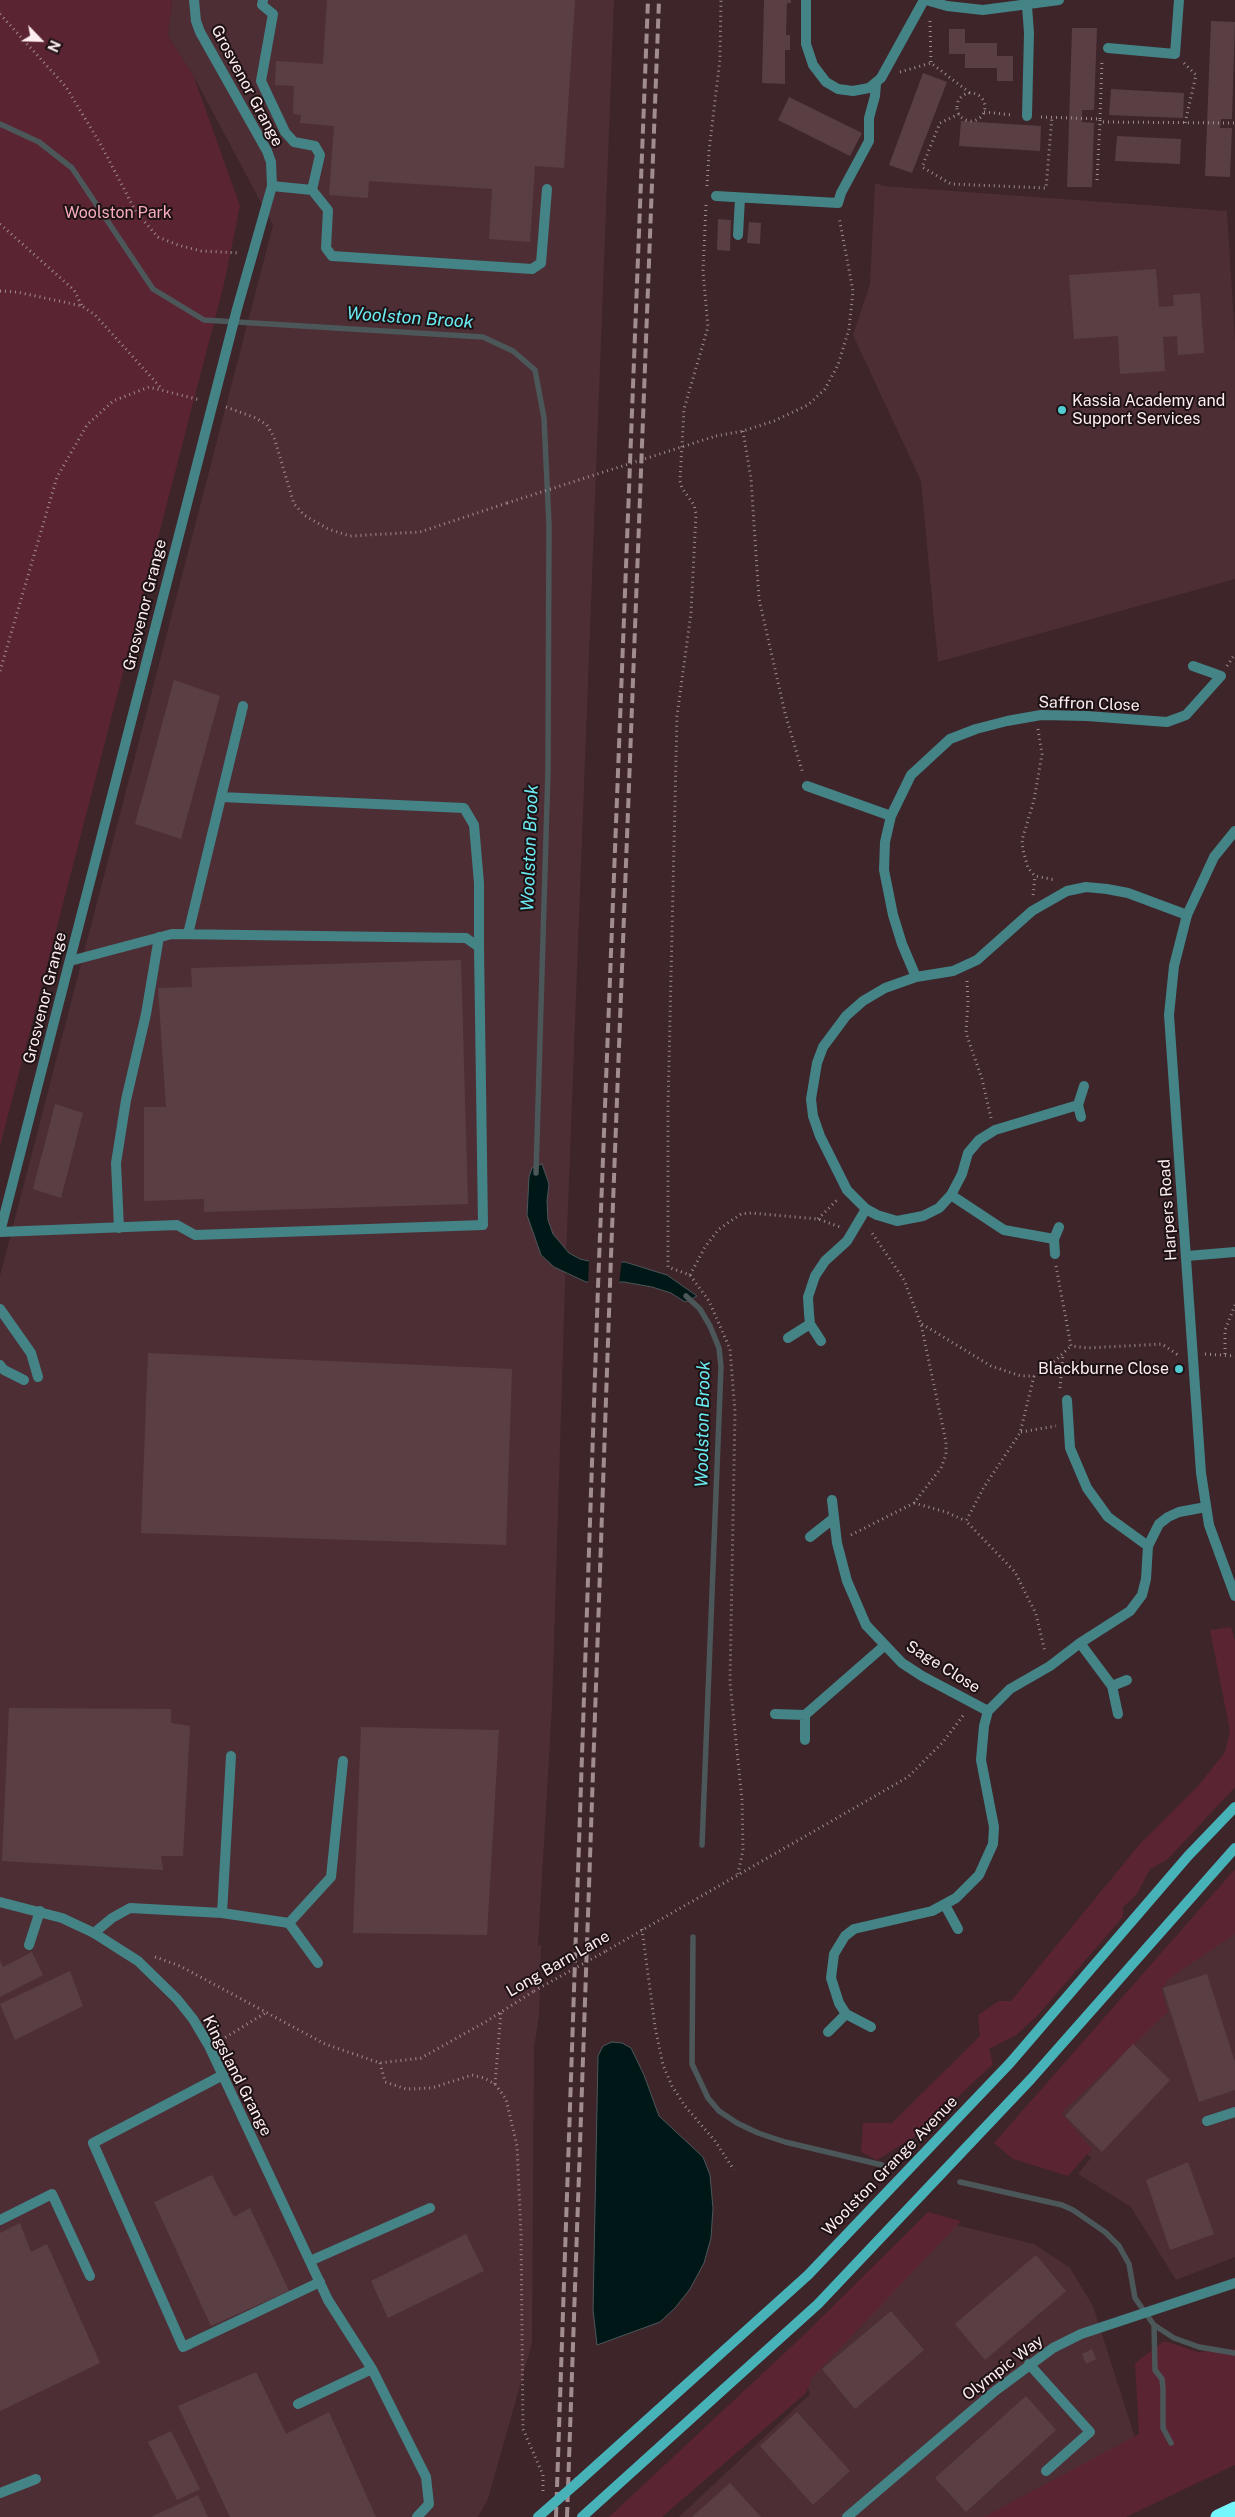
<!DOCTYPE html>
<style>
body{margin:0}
#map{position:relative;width:1235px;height:2517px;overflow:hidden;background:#3d252a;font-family:"Public Sans",sans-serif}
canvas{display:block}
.north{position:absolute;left:15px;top:15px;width:50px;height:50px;-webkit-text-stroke:4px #1d1214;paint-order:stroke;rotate:114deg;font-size:14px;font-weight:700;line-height:20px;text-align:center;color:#feedf0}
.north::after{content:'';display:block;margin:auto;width:18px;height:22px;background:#feedf0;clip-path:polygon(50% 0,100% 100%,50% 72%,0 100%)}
</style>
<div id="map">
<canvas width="1235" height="2517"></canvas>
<div class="north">N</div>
</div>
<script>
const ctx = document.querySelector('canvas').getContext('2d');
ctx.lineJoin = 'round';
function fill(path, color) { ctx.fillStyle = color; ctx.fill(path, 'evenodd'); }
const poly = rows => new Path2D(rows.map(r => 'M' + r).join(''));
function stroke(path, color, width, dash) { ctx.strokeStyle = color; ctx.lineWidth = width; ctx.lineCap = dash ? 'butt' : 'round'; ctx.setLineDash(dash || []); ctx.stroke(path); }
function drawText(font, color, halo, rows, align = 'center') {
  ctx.font = font + ' "Public Sans",sans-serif'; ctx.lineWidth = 4; ctx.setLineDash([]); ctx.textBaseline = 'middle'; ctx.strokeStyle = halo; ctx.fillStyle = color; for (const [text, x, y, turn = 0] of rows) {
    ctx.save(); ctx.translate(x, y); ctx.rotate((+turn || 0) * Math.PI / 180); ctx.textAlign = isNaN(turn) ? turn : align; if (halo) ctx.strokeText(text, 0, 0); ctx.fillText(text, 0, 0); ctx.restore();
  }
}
fill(poly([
 [172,0,614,0,565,1285,552,1706,538,1946,541,1944,539,2016,534,2048,532,2343,488,2499,478,2517,0,2517,0,1276,273,225,194,77,168,36],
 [875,183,884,186,1227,211,1235,339,1235,579,938,662,921,481,853,335,870,284],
 [1235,1918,1235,2257,1176,2280,1131,2207,1078,2174,1091,2158,1044,2109,1177,1955],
 [956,2225,1034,2244,1070,2268,1093,2306,1137,2444,992,2517,679,2517,810,2394,804,2377]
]), '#4d2e35');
fill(poly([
 [0,0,172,0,168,36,194,77,240,206,224,284,0,1146],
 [1231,1627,1235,1641,1235,1787,1167,1860,1150,1869,1137,1894,1123,1907,1123,1917,1036,2017,1016,2035,989,2049,993,2064,917,2135,877,2160,861,2152,863,2123,892,2123,980,2036,978,2015,999,2001,1011,2001,1139,1845,1199,1785,1225,1752,1230,1731,1210,1630],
 [1235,1869,1235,1934,1170,1978,1161,1989,1168,2012,1061,2113,1092,2149,1068,2176,1013,2159,994,2143],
 [928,2212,961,2221,812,2378,806,2393,662,2517,609,2517,807,2332],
 [1164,2341,1198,2352,1235,2349,1235,2465,1126,2517,984,2517,1139,2434,1135,2363]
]), '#5b2433');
const water = poly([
 [542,1164,549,1184,547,1201,548,1220,553,1234,569,1253,580,1259,593,1262,625,1262,667,1275,697,1296,685,1302,671,1293,652,1287,624,1282,586,1282,554,1267,541,1255,527,1215,529,1177,532,1168,542,1164],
 [612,2042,622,2043,631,2048,644,2075,659,2116,703,2157,710,2175,713,2208,711,2238,704,2263,690,2289,675,2308,660,2322,597,2345,593,2310,598,2056,603,2046,612,2042]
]);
fill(water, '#001718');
stroke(water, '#4c5759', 1);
fill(poly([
 [622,1259,619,1284,588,1285,589,1260]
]), '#3d252a');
stroke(poly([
 [0,124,39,142,72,168,153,289,204,320,483,337,513,351,535,370,544,418,549,525,548,770,536,1173],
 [686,1296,700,1309,710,1326,719,1348,721,1367,702,1845],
 [693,1937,692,2064,708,2098,719,2111,737,2123,758,2133,785,2142,882,2165],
 [960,2182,1062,2205,1073,2210,1105,2232,1119,2246,1129,2264,1135,2298,1154,2325,1174,2338,1199,2347,1235,2353],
 [1154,2325,1155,2370,1162,2379,1163,2389,1163,2428,1171,2443]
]), '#4c5759', 5.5);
fill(poly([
 [327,0,575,0,564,168,535,166,530,242,489,239,492,189,369,181,368,198,329,195,334,126,300,123,301,115,293,114,294,86,275,85,276,61,323,64],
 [764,0,791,0,791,3,787,3,786,35,790,35,790,50,785,50,785,84,762,83],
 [1211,21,1235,22,1232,119,1221,119,1220,128,1232,128,1230,177,1205,176],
 [1072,28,1097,28,1094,110,1082,110,1082,122,1094,123,1092,187,1067,187],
 [949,29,965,29,965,43,997,43,997,56,1013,56,1013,81,997,81,997,68,965,68,965,54,949,54],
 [923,73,947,82,912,173,889,165],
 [1111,89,1184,93,1183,118,1109,115],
 [789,97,862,133,850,156,778,120],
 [961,121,1041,126,1040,151,959,146],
 [1117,136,1181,139,1180,164,1115,161],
 [718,219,731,220,730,251,717,250],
 [749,222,761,223,760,244,747,243],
 [1156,269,1159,307,1174,306,1173,295,1200,293,1204,353,1178,355,1177,336,1163,337,1165,371,1120,374,1118,336,1074,339,1069,275],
 [174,680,220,696,181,839,135,824],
 [461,960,468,1204,204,1212,204,1199,144,1201,144,1107,166,1107,158,988,192,987,191,968],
 [55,1104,83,1113,61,1198,33,1189],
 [148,1353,512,1369,506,1545,141,1533],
 [9,1708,171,1709,171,1723,190,1726,183,1856,161,1856,163,1870,2,1861],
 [361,1727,499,1730,487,1935,353,1933],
 [32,1952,43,1975,0,1997,0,1960,3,1967],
 [70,1971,83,2006,15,2040,0,2004],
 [1207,1974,1235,2062,1235,2090,1199,2102,1163,1988],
 [1133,2044,1170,2080,1102,2152,1065,2116],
 [1188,2162,1214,2234,1170,2250,1146,2180],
 [212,2175,234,2217,250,2208,289,2291,211,2326,154,2202],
 [20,2223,31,2252,47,2244,100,2363,0,2411,0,2233],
 [466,2234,484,2271,388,2318,371,2281],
 [1036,2255,1066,2291,985,2360,955,2324],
 [891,2311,924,2350,855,2409,822,2369],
 [1092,2349,1096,2359,1086,2364,1082,2354],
 [256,2372,286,2434,329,2412,376,2517,230,2517,178,2406],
 [1026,2396,1056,2430,966,2512,935,2478],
 [797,2412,850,2471,813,2505,760,2446],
 [171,2431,200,2489,177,2500,148,2442],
 [730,2483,761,2517,692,2517],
 [198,2495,208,2517,151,2517]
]), '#593f44');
stroke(poly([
 [0,14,66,87,101,145,136,212,158,237,178,245,201,251,240,253],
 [930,21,931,63],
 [1184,63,1196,75,1185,123],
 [900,72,931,63,970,93],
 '957 107a14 14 0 1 1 28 0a14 14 0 1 1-28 0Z',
 [984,112,1013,115],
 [959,114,940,123,922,167,951,184,1046,188,1052,117],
 [1041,117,1100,119,1100,122,1235,123],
 [1100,119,1102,60],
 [1097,180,1100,122],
 [707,186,709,151,720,59,721,0],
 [706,205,703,271,708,327,684,409,680,481,682,488,694,505,696,514,691,613,677,716,668,1107,668,1267,690,1275,709,1301,730,1349,735,1412,730,1682,742,1800,743,1850,738,1874],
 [0,224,74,290,82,306],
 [0,291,17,292,82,306,95,315,162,389],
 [226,407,256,418,267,425,274,437,294,504,304,515,328,529,350,536,420,532,507,503],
 [743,431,751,479,759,599,785,713,803,774],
 [716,436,743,431,774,421,808,405,825,389,838,365,849,329,853,291,839,217],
 [1227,666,1235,654],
 [0,671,57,477,87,425,113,401,149,387,200,400],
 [1038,729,1042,754,1034,800,1022,840,1023,850,1028,868,1035,876,1055,880],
 [1033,895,1035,876],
 [967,981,968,1002,966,1033,982,1079,991,1118],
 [818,1219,838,1199],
 [1056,1266,1071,1346,1088,1348,1162,1344,1178,1355],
 [690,1275,705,1247,719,1229,741,1214,751,1213,818,1219,840,1227],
 [922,1324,991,1366,1021,1376,1034,1376,1046,1369,1071,1346],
 [1205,1354,1235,1356],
 [1225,1354,1225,1330,1235,1305],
 [1034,1376,1020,1433,984,1487,966,1521,1015,1572,1036,1614,1045,1652],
 [1060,1388,1063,1355],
 [1021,1432,1056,1426],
 [914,1503,946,1512,966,1521],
 [851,1535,914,1503,941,1468,946,1455,946,1442,921,1324,904,1280,870,1230],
 [642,1929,655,2027,663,2065,672,2086,685,2106,715,2141,734,2170],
 [606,1951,908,1777,943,1742,965,1713],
 [155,1957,180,1966,325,2044,380,2063,421,2058,487,2021,534,1991],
 [221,2040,267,2012],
 [380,2063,385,2082,406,2089,432,2088,472,2075,484,2078,495,2084,506,2099,517,2146,521,2234,523,2429,543,2475,543,2494],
 [495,2084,501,2012]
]), '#a08c90', 3, [1, 4]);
stroke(poly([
 [263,0,262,5,273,14,261,81,285,132,294,142,315,146,320,155,312,190],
 [272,186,312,190,328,210,326,248,332,256,532,269,541,263,547,189],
 [716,196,838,203,841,193,869,141,869,118,875,96,876,84],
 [738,235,740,198],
 [221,797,464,808,474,825,479,883,479,947],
 [188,934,243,706],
 [119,1228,116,1163,126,1100,146,1014,159,937],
 [0,1232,177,1225,195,1235,483,1225,479,947,466,938,172,934,70,961],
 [0,1309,31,1353,38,1377],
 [0,1365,4,1370,24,1380],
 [222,1913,289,1923,331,1877,343,1761],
 [289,1923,318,1963],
 [94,1933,112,1918,130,1908,222,1913,231,1756],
 [29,1945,40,1911],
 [223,2075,93,2143,183,2347,320,2282],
 [0,2220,52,2194,90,2276],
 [310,2261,430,2208],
 [328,2300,372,2369,426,2477,429,2504,417,2517],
 [1029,2364,1090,2432,1046,2471],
 [298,2404,372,2369],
 [0,2493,36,2479]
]), '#448386', 10);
stroke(poly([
 [806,0,806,44,813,65,826,82,838,89,853,91,869,88,881,78,924,0],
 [926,0,947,6,983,10,1059,0],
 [1108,48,1175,54,1179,0],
 [1027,116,1029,33,1027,6],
 [807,786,891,816],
 [916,977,902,944,893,915,884,870,885,842,891,816,911,775,950,739,976,729,1007,721,1041,715,1087,716,1167,722,1186,715,1221,676,1193,666],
 [1078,1105,995,1130,979,1140,968,1153,962,1174,951,1195,939,1208,923,1216,897,1221,877,1215,866,1209,847,1190,820,1136,813,1116,811,1099,817,1063,823,1047,846,1016,863,1001,885,988,916,977,953,971,977,960,1032,911,1067,891,1086,887,1107,889,1128,893,1187,915],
 [1081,1117,1078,1105,1084,1086],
 [951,1195,1004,1230,1054,1239],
 [0,1232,237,309,272,186,271,162,267,151,200,32,196,21,194,0],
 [1055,1254,1054,1239,1059,1227],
 [1187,1256,1235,1252],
 [788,1338,810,1324],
 [821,1341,810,1324,809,1314,808,1297,815,1276,825,1261,847,1241,866,1209],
 [1067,1400,1070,1448,1087,1488,1108,1517,1148,1546],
 [832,1500,837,1543,847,1581,866,1625,902,1663,922,1676,988,1711],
 [810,1537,834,1518],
 [1080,1643,1112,1686,1118,1714],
 [1112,1686,1127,1680],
 [775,1714,805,1715,884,1646],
 [805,1740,805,1715],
 [0,1902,62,1918,94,1933,138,1961,177,1999,193,2019,209,2046,328,2300],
 [945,1905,958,1929],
 [871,2027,846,2014,839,2003,831,1978,834,1954,845,1936,854,1929,932,1911,956,1898,979,1875,993,1844,994,1827,981,1760,984,1726,988,1711,1010,1689,1050,1666,1080,1643,1130,1611,1142,1595,1146,1579,1148,1546,1159,1524,1168,1517,1179,1512,1206,1507],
 [828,2032,846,2014],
 [1207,2121,1235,2112],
 [847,2517,995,2391,1053,2348,1081,2334,1235,2283]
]), '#448386', 10);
stroke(poly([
 [1235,831,1214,857,1187,915,1174,966,1169,1015,1201,1473,1209,1525,1235,1596]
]), '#448386', 10);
stroke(poly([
 [578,2482,808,2275,1010,2063,1188,1856,1235,1807],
 [582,2517,818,2304,1031,2079,1235,1848]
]), '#47b3b9', 10);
stroke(poly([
 [1218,2517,1235,2509]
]), '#74f6fd', 15);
stroke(poly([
 [556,2517,598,1287,648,0],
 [567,2517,611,1256,659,0]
]), '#a18c90', 4, [10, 5]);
stroke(poly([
 [507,503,716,436],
 [534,1991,606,1951]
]), '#a08c90', 3, [1, 4]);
stroke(poly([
 [538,2517,578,2482]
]), '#47b3b9', 10);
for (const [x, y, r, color] of [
 [1062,410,5,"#51ccd3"],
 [1179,1369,5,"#51ccd3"]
]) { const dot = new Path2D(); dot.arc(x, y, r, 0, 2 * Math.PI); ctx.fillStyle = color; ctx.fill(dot); stroke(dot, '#1d1214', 2); }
drawText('16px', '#feedf0', '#1d1214', [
 ["Grosvenor Grange",247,86,62],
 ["Grosvenor Grange",145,605,-76],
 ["Saffron Close",1089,704,2],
 ["Grosvenor Grange",45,998,-76],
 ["Harpers Road",1168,1210,-94],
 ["Sage Close",943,1667,32],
 ["Long Barn Lane",558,1964,-30],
 ["Kingsland Grange",237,2076,63],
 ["Woolston Grange Avenue",890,2166,-46],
 ["Olympic Way",1003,2368,-37]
]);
drawText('16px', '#f7abbb', '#1d1214', [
 ["Woolston Park",118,213]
]);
drawText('16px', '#feedf0', '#1d1214', [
 ["Kassia Academy and",1072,401],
 ["Support Services",1072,419],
 ["Blackburne Close",1169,1369,"right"]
], 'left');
drawText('italic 18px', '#6bebf2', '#1d1214', [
 ["Woolston Brook",410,318,4],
 ["Woolston Brook",530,848,-88],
 ["Woolston Brook",703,1424,-89]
]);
</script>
